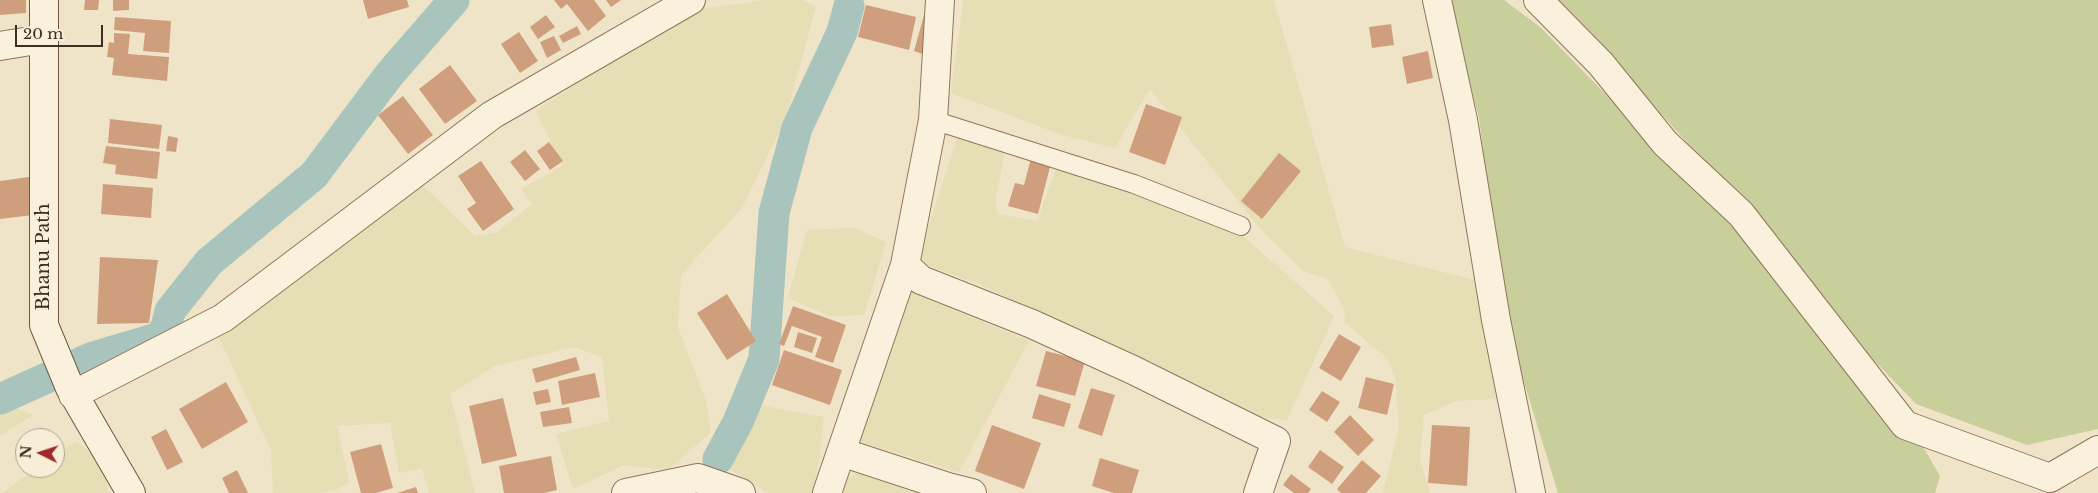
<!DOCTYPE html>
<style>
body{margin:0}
#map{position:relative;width:2098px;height:493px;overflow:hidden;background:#f0e4c8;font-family:"Libre Baskerville",serif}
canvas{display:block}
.north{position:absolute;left:15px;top:428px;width:50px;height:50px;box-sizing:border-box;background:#f7eed8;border:1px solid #ada18e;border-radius:50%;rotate:274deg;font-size:14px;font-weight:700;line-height:20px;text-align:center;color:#3d2e20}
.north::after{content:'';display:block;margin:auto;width:18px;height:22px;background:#9e2a2b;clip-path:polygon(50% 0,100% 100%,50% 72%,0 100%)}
.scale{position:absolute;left:15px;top:25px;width:88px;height:22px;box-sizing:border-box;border:2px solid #3d2e20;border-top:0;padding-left:6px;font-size:15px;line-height:18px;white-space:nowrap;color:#3d2e20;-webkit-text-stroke:4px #f7eed8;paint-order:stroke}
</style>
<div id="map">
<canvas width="2098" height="493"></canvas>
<div class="north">N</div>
<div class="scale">20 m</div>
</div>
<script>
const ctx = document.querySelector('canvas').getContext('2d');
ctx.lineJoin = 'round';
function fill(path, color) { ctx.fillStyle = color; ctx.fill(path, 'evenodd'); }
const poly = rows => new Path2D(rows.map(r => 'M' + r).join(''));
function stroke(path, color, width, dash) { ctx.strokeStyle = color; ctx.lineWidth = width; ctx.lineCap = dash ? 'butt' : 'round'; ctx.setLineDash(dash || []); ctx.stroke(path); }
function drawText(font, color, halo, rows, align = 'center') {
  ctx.font = font + ' "Libre Baskerville",serif'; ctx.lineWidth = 4; ctx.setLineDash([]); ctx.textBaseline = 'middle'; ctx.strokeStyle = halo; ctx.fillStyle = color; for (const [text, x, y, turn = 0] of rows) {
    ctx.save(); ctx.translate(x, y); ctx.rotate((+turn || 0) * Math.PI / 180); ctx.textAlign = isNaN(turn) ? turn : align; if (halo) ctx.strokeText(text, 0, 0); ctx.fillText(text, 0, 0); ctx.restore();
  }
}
fill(poly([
 [764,0,803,0,816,7,785,120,742,208,681,275,678,327,706,401,711,432,668,470,624,465,573,489,556,434,609,421,602,357,574,347,495,366,450,394,475,493,429,493,422,469,399,473,390,423,337,426,349,482,336,490,320,493,273,493,271,451,217,333,419,182,475,236,497,232,532,204,521,189,562,166,536,111,689,11],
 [963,0,1274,0,1345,247,1474,280,1496,399,1456,401,1424,415,1420,459,1430,493,1383,493,1399,427,1395,377,1388,359,1345,323,1344,310,1328,279,1303,271,1261,230,1150,89,1115,148,1062,135,951,93],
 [957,138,1005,150,995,203,999,214,1037,221,1056,169,1235,229,1334,316,1287,420,1259,417,979,284,917,262],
 [854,228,886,242,864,315,830,316,788,298,807,230],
 [906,290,1029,341,959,472,854,440],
 [753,404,824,417,815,493,768,493,728,468],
 [7,405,33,415,0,436,0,408],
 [76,441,101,462,109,493,2,493,37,468,55,468,55,456],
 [864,470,928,493,834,493,835,485]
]), '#e6deb5');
fill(poly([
 [1450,0,1504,0,1540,27,1715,206,1899,405,1940,476,1935,493,1558,493,1512,343,1495,248,1479,118,1456,30],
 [1558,0,2098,0,2098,429,2027,445,1916,404,1870,356,1787,253]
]), '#c9cf9b');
stroke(poly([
 [0,399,93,357,160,337,166,327,170,311,209,262,314,175,389,75,454,0],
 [718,459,738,422,764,359,774,213,797,128,842,32,849,6]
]), '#a9c4bc', 31);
fill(poly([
 [0,0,26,0,26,13,0,15],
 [85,0,99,0,98,10,84,10],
 [113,0,129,0,129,10,113,11],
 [363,0,407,0,409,7,368,19],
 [554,0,594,0,606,16,588,31,567,4,561,9],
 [606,0,621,0,611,7],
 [866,5,916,17,909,50,858,37],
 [546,15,555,27,538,39,530,27],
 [924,15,936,18,925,55,914,51],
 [115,17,171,21,169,53,143,51,145,33,114,30],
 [1391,24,1394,45,1372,48,1369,27],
 [577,26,581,34,563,43,559,36],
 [519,32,538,61,520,73,501,44],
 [114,33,130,34,128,54,169,57,167,81,112,75,114,58,107,57,109,42,114,43],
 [554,36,561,50,547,58,540,42],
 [1428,51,1433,78,1407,84,1402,57],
 [450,65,477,101,445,124,419,89],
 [403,96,433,135,408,154,378,115],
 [1146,104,1182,117,1165,165,1129,152],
 [110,119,162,125,159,149,108,143],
 [168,136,178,138,176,152,166,151],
 [549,142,563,161,550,170,537,151],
 [106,146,160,152,157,179,115,174,116,165,103,163],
 [525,150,540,169,525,181,510,162],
 [1279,153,1301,171,1262,219,1241,201],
 [1031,158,1051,163,1038,214,1008,206,1015,183,1024,185],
 [481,161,514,209,483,231,467,209,476,203,458,176],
 [29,177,33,215,0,219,0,181],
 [103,184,153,188,151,218,101,214],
 [100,257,158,260,149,323,97,324],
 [727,294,756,341,727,360,697,313],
 [793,306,846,325,833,363,815,357,822,337,792,326,784,346,779,344],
 [798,332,817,338,812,353,794,347],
 [1339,334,1361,347,1341,381,1319,368],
 [784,350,842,370,830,405,772,385],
 [1046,351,1085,361,1075,396,1036,386],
 [576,357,580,370,536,383,532,369],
 [595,373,600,397,562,405,558,381],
 [1366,377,1394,384,1387,415,1358,408],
 [226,382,248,422,202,449,179,409],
 [1091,388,1115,395,1102,436,1078,428],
 [548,389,551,402,536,405,533,392],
 [1322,391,1340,402,1327,422,1309,410],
 [1039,394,1071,404,1064,427,1032,418],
 [503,398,517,456,482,464,469,406],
 [569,407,572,423,543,427,540,412],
 [1350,415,1374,440,1358,456,1334,432],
 [992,425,1041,443,1024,489,975,471],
 [1432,425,1470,427,1467,486,1428,483],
 [166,429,183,462,167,470,151,437],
 [381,444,393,488,376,493,361,493,350,452],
 [1320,450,1344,467,1332,484,1308,467],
 [551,456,557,490,544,493,504,493,499,466],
 [1100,458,1139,470,1132,493,1114,493,1092,486],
 [1362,460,1381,476,1366,493,1341,493,1337,489],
 [237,470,248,493,229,493,222,478],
 [1291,474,1311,489,1308,493,1294,493,1283,485],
 [416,487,418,493,397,493]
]), '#cf9f7d');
const lane = poly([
 [933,120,1134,184,1241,226]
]);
const street = poly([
 [1437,0,1463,120,1496,320,1531,493],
 [1538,0,1601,64,1665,143,1741,214,1905,425,2050,478,2098,450],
 [0,46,43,39],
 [905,265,921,280,1032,324,1133,370,1276,441,1258,493],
 [73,395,223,318,492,115,691,0],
 [841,452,948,487,972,493],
 [626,493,698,478,741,493],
 [827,493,905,265,933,120,940,0]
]);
const secondary = poly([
 [44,0,44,325,70,388,131,493]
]);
stroke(lane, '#8d765c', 20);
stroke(street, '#8d765c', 30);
stroke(secondary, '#6f573f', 30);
stroke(lane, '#faf1dc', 18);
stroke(street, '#faf1dc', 28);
stroke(secondary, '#faf1dc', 28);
drawText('18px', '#3d2e20', '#f7eed8', [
 ["Bhanu Path",44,257,-90]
]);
</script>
